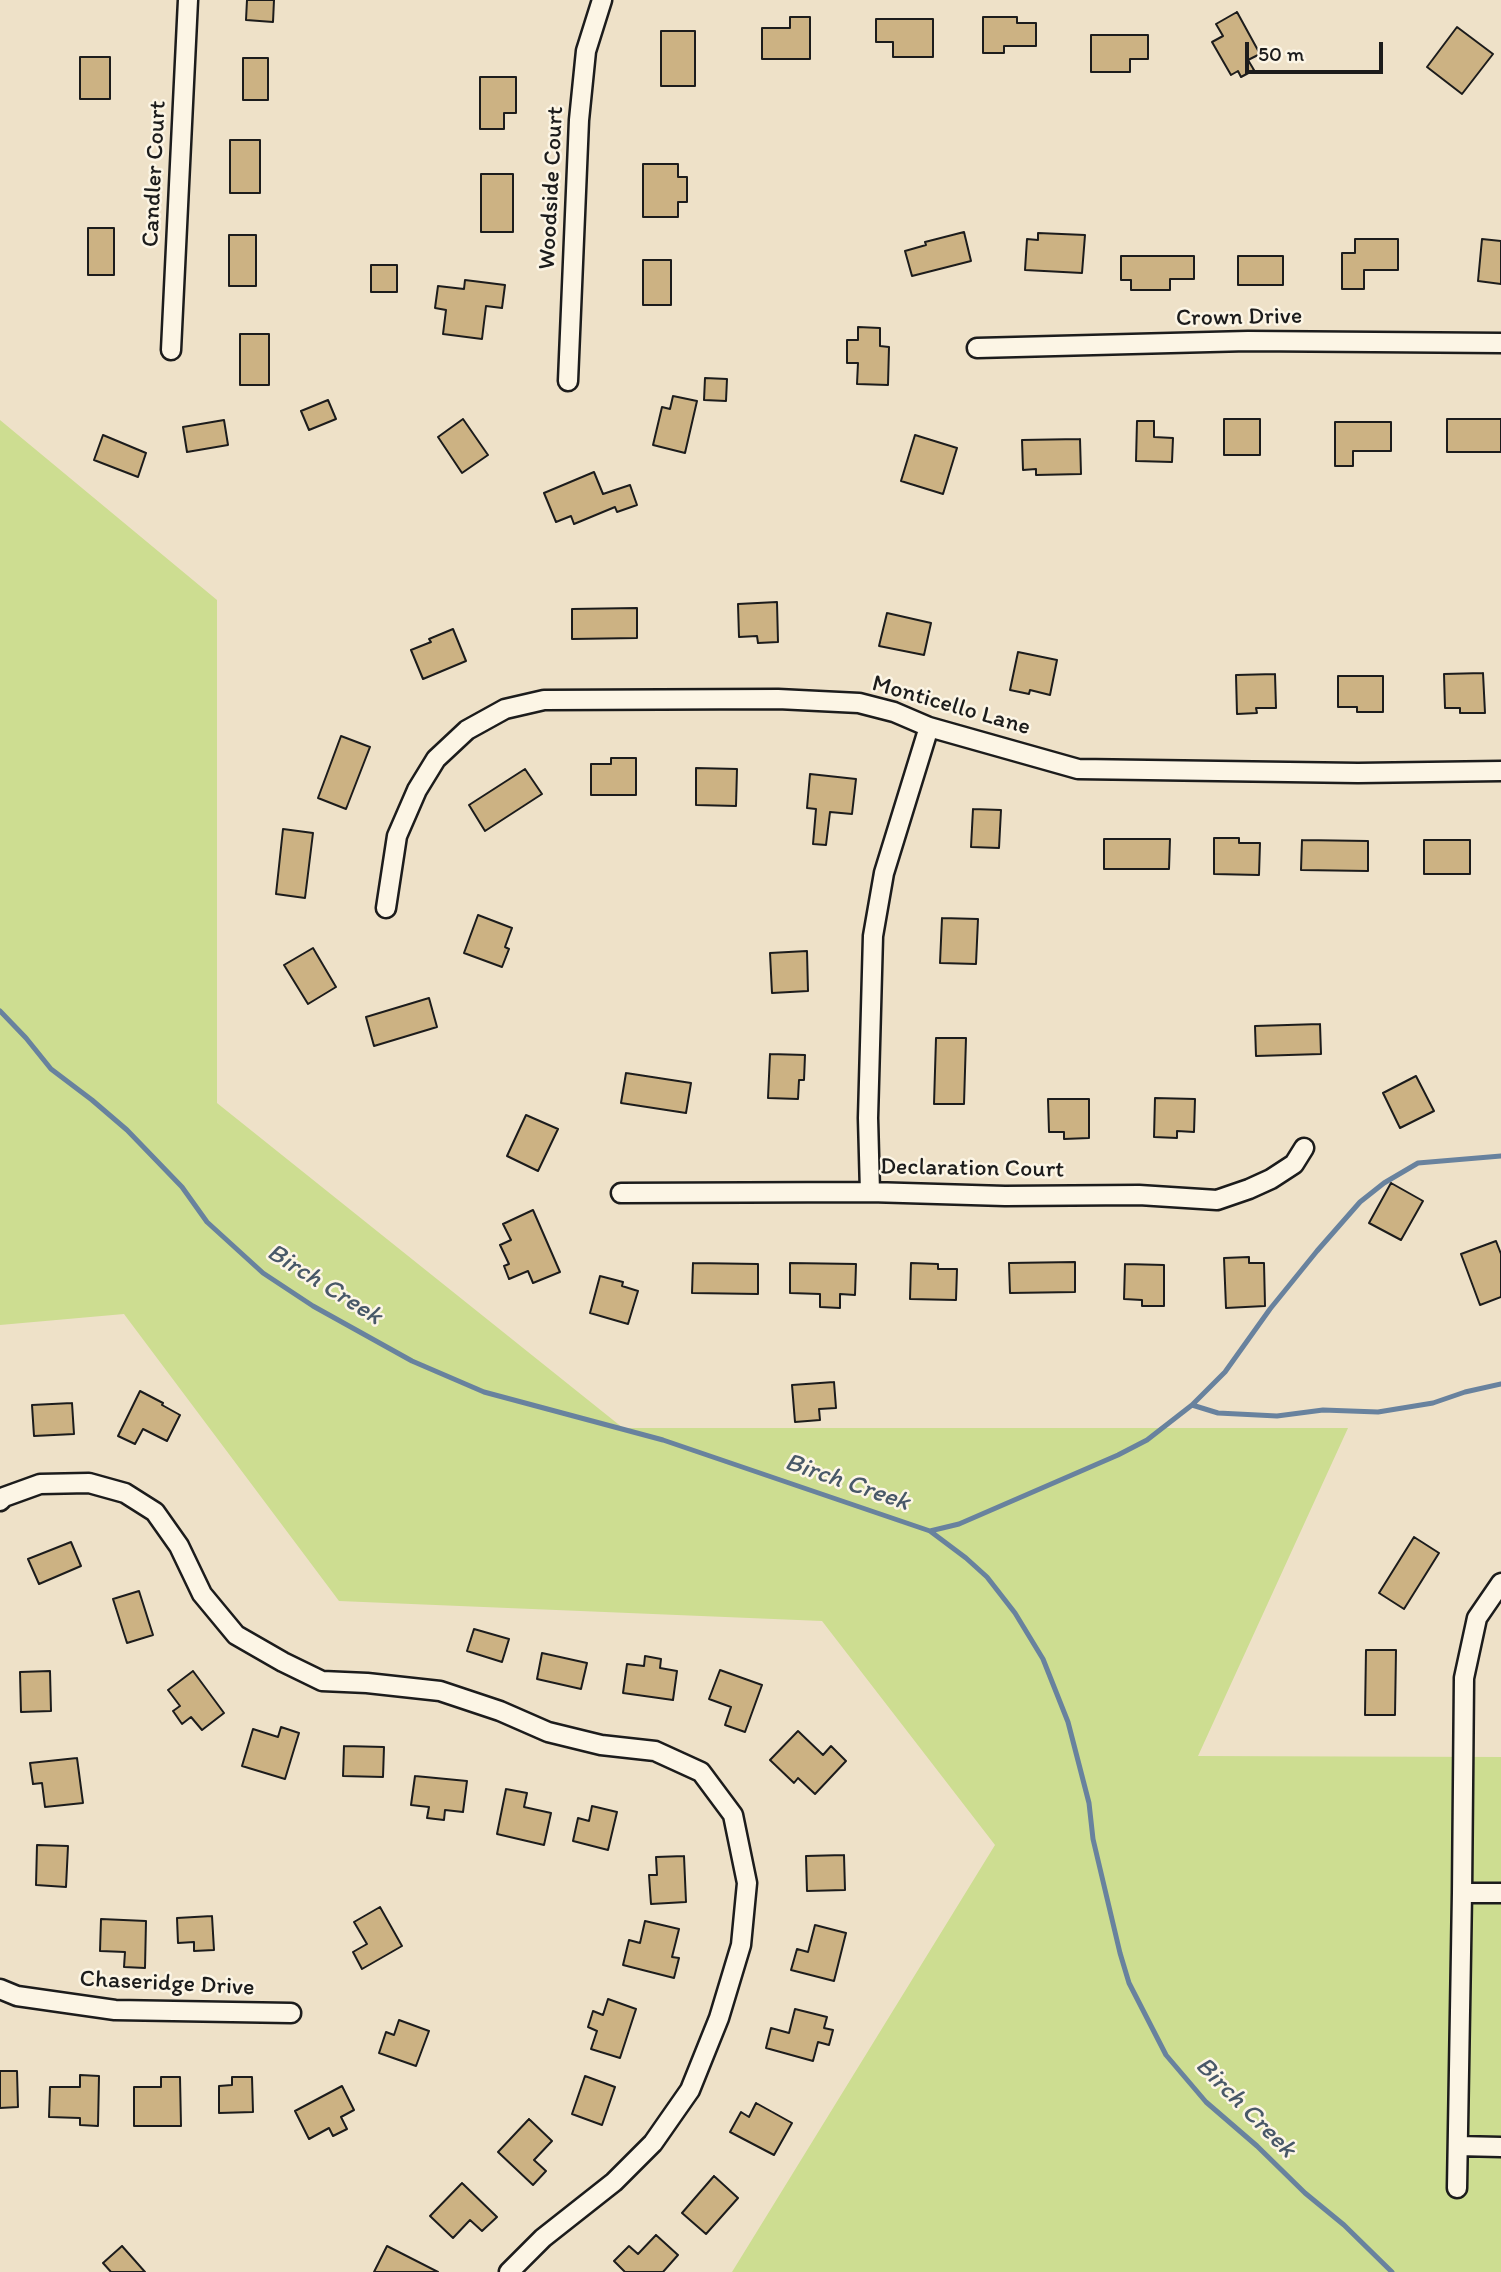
<!DOCTYPE html>
<style>
body{margin:0}
#map{position:relative;width:1501px;height:2272px;overflow:hidden;background:#eee1c8;font-family:Itim,sans-serif}
canvas{display:block}
.scale{position:absolute;left:1245px;top:42px;width:138px;height:32px;box-sizing:border-box;border:4px solid #1c1c1c;border-top:0;padding-left:9px;font-size:21px;line-height:24px;white-space:nowrap;color:#1c1c1c;-webkit-text-stroke:5px #fcf5e5;paint-order:stroke}
</style>
<div id="map">
<canvas width="1501" height="2272"></canvas>
<div class="scale">50 m</div>
</div>
<script>
const ctx = document.querySelector('canvas').getContext('2d');
ctx.lineJoin = 'round';
function fill(path, color) { ctx.fillStyle = color; ctx.fill(path, 'evenodd'); }
const poly = rows => new Path2D(rows.map(r => 'M' + r).join(''));
function stroke(path, color, width, dash) { ctx.strokeStyle = color; ctx.lineWidth = width; ctx.lineCap = dash ? 'butt' : 'round'; ctx.setLineDash(dash || []); ctx.stroke(path); }
function drawText(font, color, halo, rows, align = 'center') {
  ctx.font = font + ' Itim,sans-serif'; ctx.lineWidth = 5; ctx.setLineDash([]); ctx.textBaseline = 'middle'; ctx.strokeStyle = halo; ctx.fillStyle = color; for (const [text, x, y, turn = 0] of rows) {
    ctx.save(); ctx.translate(x, y); ctx.rotate((+turn || 0) * Math.PI / 180); ctx.textAlign = isNaN(turn) ? turn : align; if (halo) ctx.strokeText(text, 0, 0); ctx.fillText(text, 0, 0); ctx.restore();
  }
}
fill(poly([
 [0,420,217,600,217,1103,623,1428,1348,1428,1198,1756,1501,1757,1501,2272,732,2272,995,1845,822,1621,339,1601,124,1314,0,1325]
]), '#cddd91');
stroke(poly([
 [0,1011,26,1038,51,1069,92,1100,127,1130,182,1187,207,1222,263,1273,313,1306,412,1361,484,1392,663,1440,930,1531,966,1558,987,1577,1015,1613,1043,1659,1068,1722,1089,1803,1093,1839,1120,1953,1129,1983,1166,2055,1206,2102,1257,2146,1305,2193,1344,2225,1392,2272],
 [1192,1405,1218,1413,1277,1416,1323,1410,1378,1412,1433,1403,1465,1392,1501,1384],
 [930,1531,959,1524,1118,1455,1147,1440,1192,1405,1225,1372,1270,1309,1317,1251,1360,1202,1384,1183,1418,1163,1501,1156]
]), '#68829e', 5);
const building = poly([
 [247,0,274,0,273,22,246,20,247,0],
 [1237,12,1260,54,1248,60,1254,70,1241,77,1238,71,1231,75,1212,42,1223,36,1216,24,1237,12],
 [790,17,810,17,810,59,762,59,762,28,790,28,790,17],
 [983,17,1017,17,1017,23,1036,23,1036,46,1004,46,1004,53,983,53,983,17],
 [876,19,933,19,933,57,893,57,893,42,876,42,876,19],
 [1457,27,1493,54,1462,94,1427,67,1457,27],
 [661,31,695,31,695,86,661,86,661,31],
 [1091,35,1148,35,1148,59,1130,59,1130,72,1091,72,1091,35],
 [80,57,110,57,110,99,80,99,80,57],
 [243,58,268,58,268,100,243,100,243,58],
 [480,77,516,77,516,113,504,113,504,129,480,129,480,77],
 [230,140,260,140,260,193,230,193,230,140],
 [643,164,678,164,678,177,687,177,687,202,678,202,678,217,643,217,643,164],
 [481,174,513,174,513,232,481,232,481,174],
 [88,228,114,228,114,275,88,275,88,228],
 [964,232,971,261,912,276,905,251,926,245,925,242,964,232],
 [1038,233,1085,235,1082,273,1025,270,1027,239,1038,240,1038,233],
 [229,235,256,235,256,286,229,286,229,235],
 [1355,239,1398,239,1398,270,1364,270,1364,289,1342,289,1342,253,1355,253,1355,239],
 [1482,239,1501,241,1501,284,1478,281,1482,239],
 [1121,256,1194,256,1194,279,1170,279,1170,290,1131,290,1131,280,1121,280,1121,256],
 [1238,256,1283,256,1283,285,1238,285,1238,256],
 [643,260,671,260,671,305,643,305,643,260],
 [371,265,397,265,397,292,371,292,371,265],
 [465,280,505,285,502,308,486,306,482,339,443,334,446,310,435,308,438,286,464,289,465,280],
 [858,327,880,328,880,346,889,347,888,385,857,384,858,363,847,363,847,340,858,340,858,327],
 [240,334,269,334,269,385,240,385,240,334],
 [705,378,727,379,726,401,704,400,705,378],
 [673,396,697,401,685,453,653,445,662,407,670,409,673,396],
 [328,400,336,419,309,430,301,411,328,400],
 [463,419,488,455,462,473,438,437,463,419],
 [1224,419,1260,419,1260,455,1224,455,1224,419],
 [1447,419,1501,419,1501,452,1447,452,1447,419],
 [224,420,228,445,187,452,183,427,224,420],
 [1137,421,1154,421,1154,437,1173,438,1172,462,1136,461,1137,421],
 [1335,422,1391,422,1391,451,1353,451,1353,466,1335,466,1335,422],
 [103,435,146,453,138,477,94,460,103,435],
 [915,435,957,448,943,494,901,481,915,435],
 [1080,439,1081,474,1036,475,1036,469,1023,470,1022,440,1080,439],
 [594,472,603,494,630,485,637,505,617,512,615,507,574,524,571,516,556,522,544,493,594,472],
 [777,602,778,642,758,643,757,636,739,637,738,604,777,602],
 [637,608,637,638,572,639,572,609,637,608],
 [887,613,931,623,924,655,879,646,887,613],
 [453,629,466,661,423,679,411,650,431,642,429,639,453,629],
 [1018,652,1057,660,1050,695,1030,690,1029,694,1010,690,1018,652],
 [1483,673,1485,713,1460,713,1460,708,1445,708,1444,674,1483,673],
 [1275,674,1276,708,1256,708,1257,713,1237,714,1236,675,1275,674],
 [1338,676,1383,676,1383,712,1357,712,1357,707,1338,707,1338,676],
 [341,736,370,747,346,809,318,798,341,736],
 [611,758,636,758,636,795,591,795,591,764,611,764,611,758],
 [696,768,737,769,736,806,696,805,696,768],
 [525,769,542,794,485,831,469,805,525,769],
 [810,774,856,779,852,814,830,812,826,845,813,844,816,809,807,808,810,774],
 [973,809,1001,810,999,848,971,847,973,809],
 [283,829,313,833,305,898,276,894,283,829],
 [1214,838,1239,838,1239,843,1260,843,1259,875,1214,874,1214,838],
 [1104,839,1170,839,1169,869,1104,869,1104,839],
 [1302,840,1368,841,1368,871,1301,870,1302,840],
 [1424,840,1470,840,1470,874,1424,874,1424,840],
 [478,915,512,928,505,947,509,949,502,967,464,953,478,915],
 [942,918,978,919,976,964,940,963,942,918],
 [313,948,336,987,308,1004,284,965,313,948],
 [807,951,808,991,772,993,770,953,807,951],
 [429,998,437,1027,374,1046,366,1017,429,998],
 [1320,1024,1321,1054,1256,1056,1255,1026,1320,1024],
 [936,1038,966,1038,964,1104,934,1104,936,1038],
 [770,1054,805,1055,804,1080,799,1080,798,1099,768,1098,770,1054],
 [626,1073,691,1083,686,1113,621,1103,626,1073],
 [1416,1076,1434,1111,1400,1128,1383,1093,1416,1076],
 [1155,1098,1195,1099,1194,1132,1177,1131,1177,1138,1154,1137,1155,1098],
 [1048,1099,1089,1099,1089,1138,1064,1139,1064,1132,1049,1132,1048,1099],
 [526,1115,558,1129,538,1171,507,1156,526,1115],
 [1391,1183,1423,1201,1401,1240,1369,1223,1391,1183],
 [533,1210,560,1272,533,1283,528,1271,509,1279,504,1266,509,1264,500,1245,511,1240,503,1224,533,1210],
 [1496,1241,1501,1254,1501,1297,1480,1305,1461,1254,1496,1241],
 [1249,1257,1249,1263,1264,1263,1265,1306,1226,1308,1224,1258,1249,1257],
 [1075,1262,1075,1292,1010,1293,1009,1263,1075,1262],
 [693,1263,758,1264,758,1294,692,1293,693,1263],
 [790,1263,856,1264,855,1295,840,1294,840,1308,820,1307,820,1294,790,1293,790,1263],
 [911,1263,938,1264,938,1269,957,1269,956,1300,910,1299,911,1263],
 [1125,1264,1164,1265,1164,1306,1142,1306,1142,1300,1124,1299,1125,1264],
 [600,1276,623,1282,622,1286,638,1291,628,1324,590,1313,600,1276],
 [834,1382,836,1408,819,1409,820,1420,795,1422,792,1385,834,1382],
 [140,1391,163,1403,162,1405,180,1415,167,1441,143,1429,135,1444,118,1436,140,1391],
 [72,1403,74,1434,34,1436,32,1405,72,1403],
 [1414,1537,1439,1553,1404,1609,1379,1593,1414,1537],
 [71,1542,81,1566,39,1584,28,1559,71,1542],
 [139,1591,153,1635,127,1643,113,1599,139,1591],
 [474,1629,509,1639,502,1662,467,1651,474,1629],
 [1366,1650,1396,1650,1395,1715,1365,1715,1366,1650],
 [542,1653,587,1663,581,1689,537,1679,542,1653],
 [645,1656,661,1659,660,1668,677,1671,673,1700,623,1693,627,1664,644,1666,645,1656],
 [720,1670,762,1685,745,1732,725,1725,731,1707,709,1699,720,1670],
 [50,1671,51,1711,21,1712,20,1672,50,1671],
 [193,1671,224,1713,202,1730,191,1717,182,1724,173,1711,180,1706,168,1690,193,1671],
 [281,1727,299,1733,285,1779,242,1766,253,1729,278,1737,281,1727],
 [798,1731,823,1755,831,1746,846,1761,815,1794,798,1778,794,1783,770,1760,798,1731],
 [344,1746,384,1747,383,1777,343,1776,344,1746],
 [77,1758,83,1803,45,1807,42,1783,33,1784,30,1763,77,1758],
 [415,1776,467,1781,463,1812,445,1810,444,1820,427,1818,429,1807,411,1805,415,1776],
 [506,1789,527,1793,524,1807,551,1813,544,1845,497,1834,506,1789],
 [592,1806,617,1812,608,1850,573,1841,578,1818,589,1821,592,1806],
 [37,1845,68,1846,66,1887,36,1885,37,1845],
 [844,1855,845,1890,807,1891,806,1856,844,1855],
 [684,1856,686,1902,651,1904,649,1875,657,1875,656,1857,684,1856],
 [380,1907,402,1946,362,1969,353,1952,367,1944,354,1922,380,1907],
 [212,1916,214,1950,194,1951,194,1942,178,1943,177,1918,212,1916],
 [101,1919,146,1921,145,1968,124,1967,125,1952,100,1951,101,1919],
 [645,1921,679,1929,672,1957,679,1958,674,1978,623,1965,629,1940,640,1943,645,1921],
 [815,1925,846,1933,834,1981,791,1970,797,1949,808,1952,815,1925],
 [608,1999,636,2009,620,2058,591,2049,597,2031,588,2027,593,2011,603,2015,608,1999],
 [795,2009,827,2017,824,2028,833,2030,829,2045,818,2042,813,2061,766,2048,771,2028,789,2033,795,2009],
 [399,2020,429,2031,416,2066,379,2053,386,2032,394,2035,399,2020],
 [0,2071,17,2071,18,2107,0,2108,0,2071],
 [80,2075,99,2076,98,2126,80,2125,80,2118,49,2117,50,2087,80,2087,80,2075],
 [585,2076,615,2087,602,2125,572,2114,585,2076],
 [161,2077,180,2077,181,2126,134,2126,134,2087,161,2087,161,2077],
 [232,2077,252,2077,253,2112,219,2113,219,2086,232,2085,232,2077],
 [342,2086,354,2110,341,2117,347,2129,333,2136,329,2128,309,2139,295,2111,342,2086],
 [756,2103,792,2123,774,2155,730,2132,741,2112,749,2117,756,2103],
 [529,2119,552,2141,534,2160,546,2171,533,2185,498,2152,529,2119],
 [714,2176,738,2198,706,2234,682,2213,714,2176],
 [462,2183,497,2217,482,2231,470,2220,453,2238,430,2216,462,2183],
 [656,2235,678,2255,663,2272,625,2272,614,2261,629,2246,638,2254,656,2235],
 [122,2246,145,2272,111,2272,103,2263,122,2246],
 [387,2246,438,2272,374,2272,387,2246]
]);
fill(building, '#ccb283');
stroke(building, '#1c1c1c', 2);
const minor = poly([
 [977,348,1248,341,1501,343],
 [171,350,188,0],
 [568,381,579,120,586,51,602,0],
 [386,908,397,836,417,790,436,759,467,730,505,709,544,700,778,699,859,703,894,712,929,727,1078,769,1358,773,1501,771],
 [870,1192,868,1118,873,936,884,873,929,727],
 [621,1193,870,1192,1005,1196,1139,1195,1217,1200,1249,1189,1271,1179,1294,1164,1304,1148],
 [0,1501,4,1497,40,1484,89,1483,125,1493,155,1512,179,1546,202,1594,236,1635,283,1662,322,1681,367,1683,440,1691,500,1711,548,1732,601,1745,655,1751,701,1772,733,1815,747,1883,741,1945,719,2018,690,2090,653,2143,614,2182,543,2238,509,2272],
 [1462,1893,1464,1678,1477,1618,1501,1583],
 [0,1989,17,1996,115,2010,291,2013],
 [1458,2146,1501,2147],
 [1457,2188,1462,1893,1501,1893]
]);
stroke(minor, '#1c1c1c', 23);
stroke(minor, '#fcf5e5', 18);
drawText('24px', '#1c1c1c', '#fcf5e5', [
 ["Candler Court",155,174,-87],
 ["Woodside Court",552,188,-87],
 ["Crown Drive",1239,318,-1],
 ["Monticello Lane",951,706,16],
 ["Declaration Court",972,1169,1],
 ["Chaseridge Drive",167,1984,3]
]);
drawText('italic 26px', '#485868', '#fcf5e5', [
 ["Birch Creek",324,1285,32],
 ["Birch Creek",847,1483,19],
 ["Birch Creek",1245,2108,45]
]);
</script>
